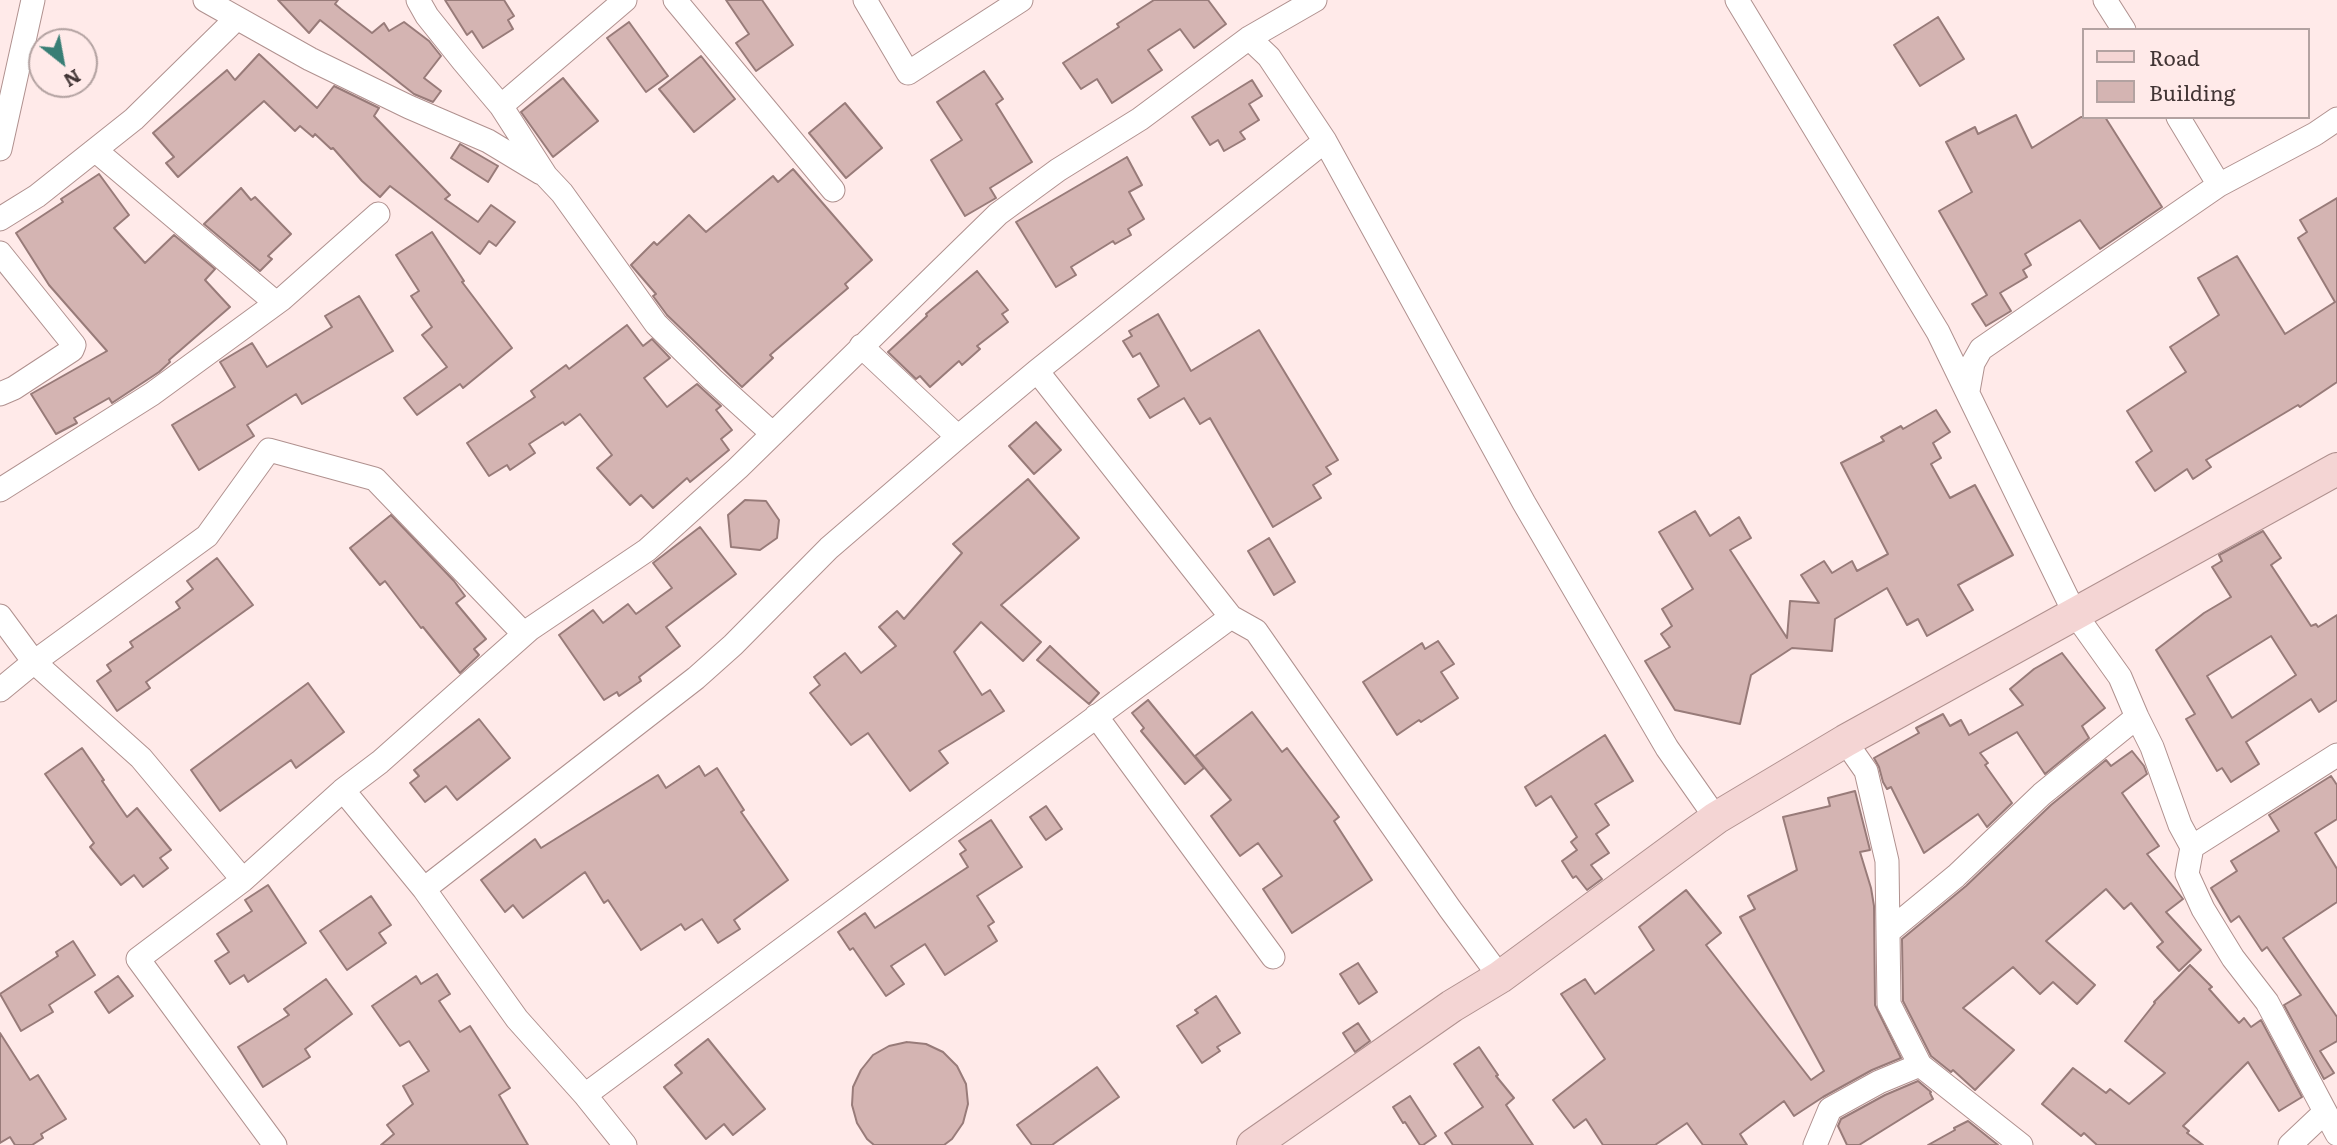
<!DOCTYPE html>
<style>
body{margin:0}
#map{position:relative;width:2337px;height:1145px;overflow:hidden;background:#ffeae9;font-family:Literata,serif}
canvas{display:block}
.legend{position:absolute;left:2082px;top:28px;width:228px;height:91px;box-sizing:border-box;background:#ffeae9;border:2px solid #b3a2a1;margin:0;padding:9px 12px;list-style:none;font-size:21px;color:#423535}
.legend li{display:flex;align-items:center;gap:14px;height:35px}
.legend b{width:35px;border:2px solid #b3a2a1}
.north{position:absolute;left:28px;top:28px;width:70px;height:70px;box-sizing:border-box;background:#ffeae9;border:2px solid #b3a2a1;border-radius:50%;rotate:149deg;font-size:19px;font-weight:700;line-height:28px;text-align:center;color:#423535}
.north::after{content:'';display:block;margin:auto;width:24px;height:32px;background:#387e75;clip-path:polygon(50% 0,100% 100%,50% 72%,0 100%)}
</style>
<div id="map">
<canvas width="2337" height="1145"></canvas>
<ul class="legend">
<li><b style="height:9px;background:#f4d5d4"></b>Road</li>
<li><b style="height:19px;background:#d4b4b2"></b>Building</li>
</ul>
<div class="north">N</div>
</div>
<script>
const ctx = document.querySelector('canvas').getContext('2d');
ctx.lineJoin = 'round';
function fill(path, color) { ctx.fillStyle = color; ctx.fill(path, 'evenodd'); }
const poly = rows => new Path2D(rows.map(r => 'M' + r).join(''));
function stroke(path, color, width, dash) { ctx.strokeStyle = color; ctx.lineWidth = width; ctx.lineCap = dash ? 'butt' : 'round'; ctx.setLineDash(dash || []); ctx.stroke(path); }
const building = poly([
 [278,0,338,0,335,4,341,9,372,33,384,23,389,31,404,22,429,41,441,56,424,78,441,91,433,102,414,94,320,20,309,33,278,0],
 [445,0,504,0,514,16,508,20,513,29,483,48,472,31,467,35,445,0],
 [726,0,762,0,793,45,756,71,736,43,749,34,726,0],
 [1154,0,1208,0,1226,24,1194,48,1180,29,1148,50,1162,70,1112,103,1097,79,1081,89,1063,63,1119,27,1117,24,1154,0],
 [1938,17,1964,59,1920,86,1894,45,1938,17],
 [629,22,668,76,646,92,607,38,629,22],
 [259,54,317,108,334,86,379,108,374,116,450,195,445,199,478,222,491,205,515,222,496,246,489,241,480,254,390,186,380,197,362,181,333,148,331,149,315,134,313,137,300,126,295,131,264,101,178,177,166,163,174,157,153,133,227,70,235,80,259,54],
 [701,56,735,99,694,132,659,89,701,56],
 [984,71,1003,99,996,104,1032,162,990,188,996,198,965,216,931,160,962,140,937,102,984,71],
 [563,78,598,121,553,157,521,112,563,78],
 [1252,80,1262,96,1249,104,1259,120,1240,132,1245,139,1224,151,1218,140,1210,145,1192,117,1252,80],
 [845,103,882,148,846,178,809,133,845,103],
 [2016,115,2032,148,2081,117,2105,117,2162,207,2100,249,2080,220,2025,254,2031,265,2023,270,2027,277,2000,293,2011,311,1986,326,1972,304,1987,295,1939,211,1972,192,1946,142,1975,127,1978,134,2016,115],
 [460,144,498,166,488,182,451,158,460,144],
 [1127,157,1142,185,1129,192,1144,219,1128,229,1131,235,1115,244,1113,241,1071,267,1076,275,1056,287,1016,222,1127,157],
 [793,169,872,260,845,284,848,288,770,355,773,358,742,387,667,315,653,296,656,294,631,265,654,242,657,245,689,215,706,232,773,176,778,182,793,169],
 [99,174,129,215,114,228,145,263,174,235,215,269,205,280,230,307,169,360,170,362,159,372,112,403,109,398,74,418,77,423,56,434,31,394,107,351,49,285,16,233,63,202,61,199,99,174],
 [241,188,251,200,255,197,291,234,268,256,272,259,260,271,204,224,241,188],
 [2337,198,2337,382,2300,407,2298,405,2206,460,2211,467,2193,479,2187,469,2155,491,2136,462,2152,451,2127,411,2186,372,2170,347,2219,315,2198,278,2237,256,2285,334,2335,302,2298,238,2307,232,2300,220,2337,198],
 [432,232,464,281,462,282,512,348,463,388,460,384,417,415,404,398,447,367,422,335,432,327,411,296,419,291,396,255,432,232],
 [977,271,1008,310,1002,314,1008,322,977,346,980,349,962,365,959,361,930,387,920,376,916,379,888,352,927,316,926,314,977,271],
 [359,296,393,351,302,404,296,394,247,425,254,436,199,470,172,425,235,387,220,362,252,343,267,367,332,327,325,316,359,296],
 [1158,314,1191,371,1259,330,1338,460,1326,467,1331,474,1313,485,1321,498,1273,527,1210,418,1200,424,1184,398,1150,418,1138,399,1159,386,1140,353,1133,357,1123,341,1132,336,1129,331,1158,314],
 [627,325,643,346,652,339,670,358,644,378,667,407,697,384,721,406,716,410,732,430,721,439,729,450,690,482,687,478,653,508,641,495,630,505,597,468,612,455,580,414,565,425,563,422,529,444,535,453,510,470,507,465,489,476,467,443,535,397,531,391,566,365,569,369,627,325],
 [1936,410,1950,432,1933,443,1941,458,1931,464,1950,498,1975,485,2013,555,1958,585,1973,610,1927,636,1918,619,1907,625,1887,588,1835,619,1832,651,1792,648,1751,675,1740,724,1675,710,1645,661,1670,647,1661,634,1672,626,1662,609,1693,589,1659,532,1695,511,1710,536,1739,517,1751,538,1730,550,1787,638,1790,601,1819,603,1801,575,1824,561,1832,573,1852,561,1857,571,1888,554,1841,463,1884,441,1881,437,1901,426,1903,429,1936,410],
 [1036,422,1061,450,1034,474,1009,446,1036,422],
 [1028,479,1079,538,1001,605,1041,642,1023,661,981,622,954,652,982,695,990,690,1004,711,939,751,948,763,910,791,868,733,851,745,810,693,820,685,814,677,845,653,861,673,896,646,879,627,897,611,904,619,962,553,953,544,1028,479],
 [745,500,766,501,779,520,777,538,760,550,731,547,728,515,745,500],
 [391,515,454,581,465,596,456,603,486,639,474,649,479,655,460,673,423,627,421,628,385,581,380,585,350,548,391,515],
 [700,527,736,574,666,627,680,646,639,677,641,681,619,696,617,692,604,700,559,635,593,610,603,623,628,604,636,614,672,588,653,563,700,527],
 [2263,531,2281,558,2271,565,2311,626,2316,624,2318,627,2337,615,2337,700,2319,712,2311,699,2246,742,2259,764,2231,782,2222,768,2217,771,2186,719,2195,714,2156,650,2204,613,2231,597,2212,567,2222,561,2219,555,2263,531],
 [2271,636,2296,675,2232,718,2207,676,2271,636],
 [1269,538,1295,582,1274,595,1248,551,1269,538],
 [217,558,253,605,146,682,150,688,117,711,97,681,111,671,107,665,133,647,130,642,180,608,176,602,193,589,187,581,217,558],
 [1438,641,1454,664,1441,672,1458,698,1421,722,1419,720,1397,735,1363,682,1422,643,1425,649,1438,641],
 [1050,646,1099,693,1089,704,1037,660,1050,646],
 [2062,653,2105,708,2082,726,2089,738,2045,774,2017,732,1980,753,1988,763,1985,765,2012,803,1987,827,1978,814,1924,853,1891,787,1887,789,1883,782,1879,767,1874,758,1919,733,1916,728,1943,714,1950,726,1961,720,1969,735,2023,705,2010,689,2034,669,2062,653],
 [308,683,344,732,296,768,291,760,220,811,191,770,308,683],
 [1148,700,1204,768,1185,784,1141,731,1144,728,1132,713,1148,700],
 [1252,712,1282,752,1287,748,1339,817,1334,821,1372,880,1292,933,1263,889,1282,876,1258,843,1240,856,1211,816,1231,800,1195,756,1252,712],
 [479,719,510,758,457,800,446,786,425,802,410,783,419,776,414,770,479,719],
 [1605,735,1633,781,1595,804,1609,825,1596,834,1609,853,1591,865,1602,879,1587,890,1576,876,1573,878,1562,861,1577,850,1571,842,1577,837,1551,796,1536,806,1525,787,1605,735],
 [82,748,104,780,102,781,127,817,137,808,171,850,160,858,168,868,143,887,134,875,121,885,90,847,94,843,45,774,82,748],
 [2132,751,2144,766,2147,774,2122,793,2159,846,2147,854,2183,899,2166,912,2201,950,2179,971,2157,947,2163,942,2131,903,2124,909,2106,889,2046,941,2095,985,2077,1004,2053,982,2040,994,2013,967,1963,1008,2014,1050,1975,1090,1953,1070,1951,1072,1931,1056,1903,1001,1902,939,1966,886,2051,805,2106,760,2111,766,2132,751],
 [699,766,705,776,717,768,744,810,741,812,788,880,734,920,740,929,718,943,702,919,685,930,681,924,641,950,608,900,604,903,585,872,523,918,513,905,505,912,481,880,535,839,541,848,658,775,666,788,699,766],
 [2331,776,2337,785,2337,819,2315,833,2337,869,2337,902,2283,938,2337,1017,2337,1041,2320,1051,2334,1073,2324,1079,2284,1005,2301,995,2267,947,2262,951,2239,916,2231,922,2211,888,2237,871,2231,861,2279,831,2269,815,2331,776],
 [1855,791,1870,850,1860,852,1871,888,1874,906,1875,1005,1901,1058,1872,1070,1823,1097,1794,1116,1784,1101,1740,1134,1747,1145,1703,1145,1687,1123,1655,1145,1603,1145,1586,1119,1574,1128,1553,1100,1605,1059,1561,994,1585,979,1595,994,1654,950,1639,927,1686,890,1721,933,1706,945,1811,1080,1824,1071,1740,917,1755,909,1748,896,1797,870,1783,817,1830,806,1828,798,1855,791],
 [1046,806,1062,829,1046,840,1030,817,1046,806],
 [991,820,1022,867,977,896,994,922,988,926,997,941,945,975,925,944,891,966,904,984,886,996,853,948,850,950,838,932,865,913,875,928,968,867,960,854,966,850,959,841,991,820],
 [268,885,306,943,248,982,244,975,230,984,215,961,229,952,217,934,252,911,245,900,268,885],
 [371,896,391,925,379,933,386,943,347,970,320,931,371,896],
 [73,941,95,975,49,1005,53,1012,21,1031,0,994,58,956,56,952,73,941],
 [1358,963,1377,992,1359,1004,1340,974,1358,963],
 [2190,965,2212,987,2209,989,2239,1023,2244,1018,2251,1027,2261,1020,2302,1097,2279,1111,2248,1062,2183,1126,2189,1131,2187,1133,2203,1145,2097,1145,2084,1133,2081,1136,2042,1104,2073,1068,2106,1093,2110,1089,2129,1104,2165,1073,2125,1041,2155,1003,2154,1002,2190,965],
 [437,974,450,994,439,1001,460,1032,470,1026,510,1088,499,1095,528,1145,381,1145,394,1134,387,1125,413,1104,403,1086,429,1071,409,1041,400,1046,372,1006,416,976,421,984,437,974],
 [118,976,133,996,109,1013,95,992,118,976],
 [326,979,352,1014,305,1049,310,1057,263,1087,238,1047,289,1015,284,1009,326,979],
 [1216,996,1240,1033,1217,1047,1220,1051,1202,1063,1177,1026,1198,1013,1195,1010,1216,996],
 [1358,1023,1370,1041,1355,1052,1343,1033,1358,1023],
 [0,1033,30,1080,38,1075,66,1119,41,1134,43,1138,32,1145,15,1145,10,1137,0,1143,0,1033],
 [708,1039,765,1109,733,1135,724,1124,706,1139,664,1087,682,1073,675,1065,708,1039],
 [907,1042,926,1044,943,1052,957,1066,966,1084,968,1104,963,1123,952,1139,944,1145,874,1145,867,1139,857,1123,852,1105,853,1087,861,1070,873,1055,889,1046,907,1042],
 [1479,1047,1498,1075,1496,1076,1514,1098,1506,1105,1533,1145,1453,1145,1445,1133,1483,1107,1454,1064,1479,1047],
 [1097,1067,1119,1097,1052,1145,1032,1145,1017,1125,1097,1067],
 [1918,1081,1931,1092,1930,1093,1933,1099,1859,1145,1847,1145,1838,1126,1841,1119,1885,1095,1918,1081],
 [1410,1096,1436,1136,1423,1145,1420,1145,1405,1122,1403,1123,1393,1107,1410,1096],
 [1968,1121,1998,1145,1928,1145,1955,1130,1954,1128,1968,1121]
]);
fill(building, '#d4b4b2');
stroke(building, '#987b79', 2);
const street = poly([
 [205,0,310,59,409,107,488,141,541,173],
 [418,0,427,16,463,61,501,106,546,176,562,193,656,324,712,379,773,434],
 [675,0,833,190],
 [865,0,908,73,1021,0],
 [1737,0,1938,332,2075,614,2120,677,2137,717,2152,747,2180,825,2192,847,2187,874,2203,909,2233,958,2267,1002,2337,1134],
 [2105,0,2124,30],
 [1249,38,1269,57,1325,141,1524,503,1667,748,1716,818],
 [501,106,625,0],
 [2178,117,2219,185],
 [0,149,33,0],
 [95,150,276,303],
 [0,219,37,196,134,119,237,18],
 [0,253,74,345,72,350,14,388,0,394],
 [861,346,958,437],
 [1037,371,1231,617,1256,631,1450,909,1500,977],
 [1968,391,1973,363,1981,349,2219,185,2315,134,2337,119],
 [0,490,152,394,282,299,378,214],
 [0,616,34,662,141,758,243,880],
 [0,690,34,662,207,536,269,450,375,479,524,634],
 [1096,716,1273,957],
 [1845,741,1866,771,1887,861,1889,1004,1920,1065,2021,1145],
 [343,790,424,889,517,1019,585,1095,625,1145],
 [2192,847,2337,755],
 [424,889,696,678,733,645,829,548,958,437,1037,371,1325,141],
 [1888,932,1956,876,2042,794,2137,717],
 [585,1095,1231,617],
 [275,1145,138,959,243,880,343,790,380,762,530,629,647,550,738,468,998,214,1058,170,1140,119,1249,38,1315,0],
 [1815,1145,1830,1109,1879,1082,1920,1065],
 [2290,1145,2325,1112]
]);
const secondary = poly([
 [1253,1145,1452,1006,1500,977,1716,818,1845,741,2337,469]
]);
stroke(street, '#b0918f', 25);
stroke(secondary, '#b0918f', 34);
stroke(street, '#fff', 23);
stroke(secondary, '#f4d5d4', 32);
</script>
